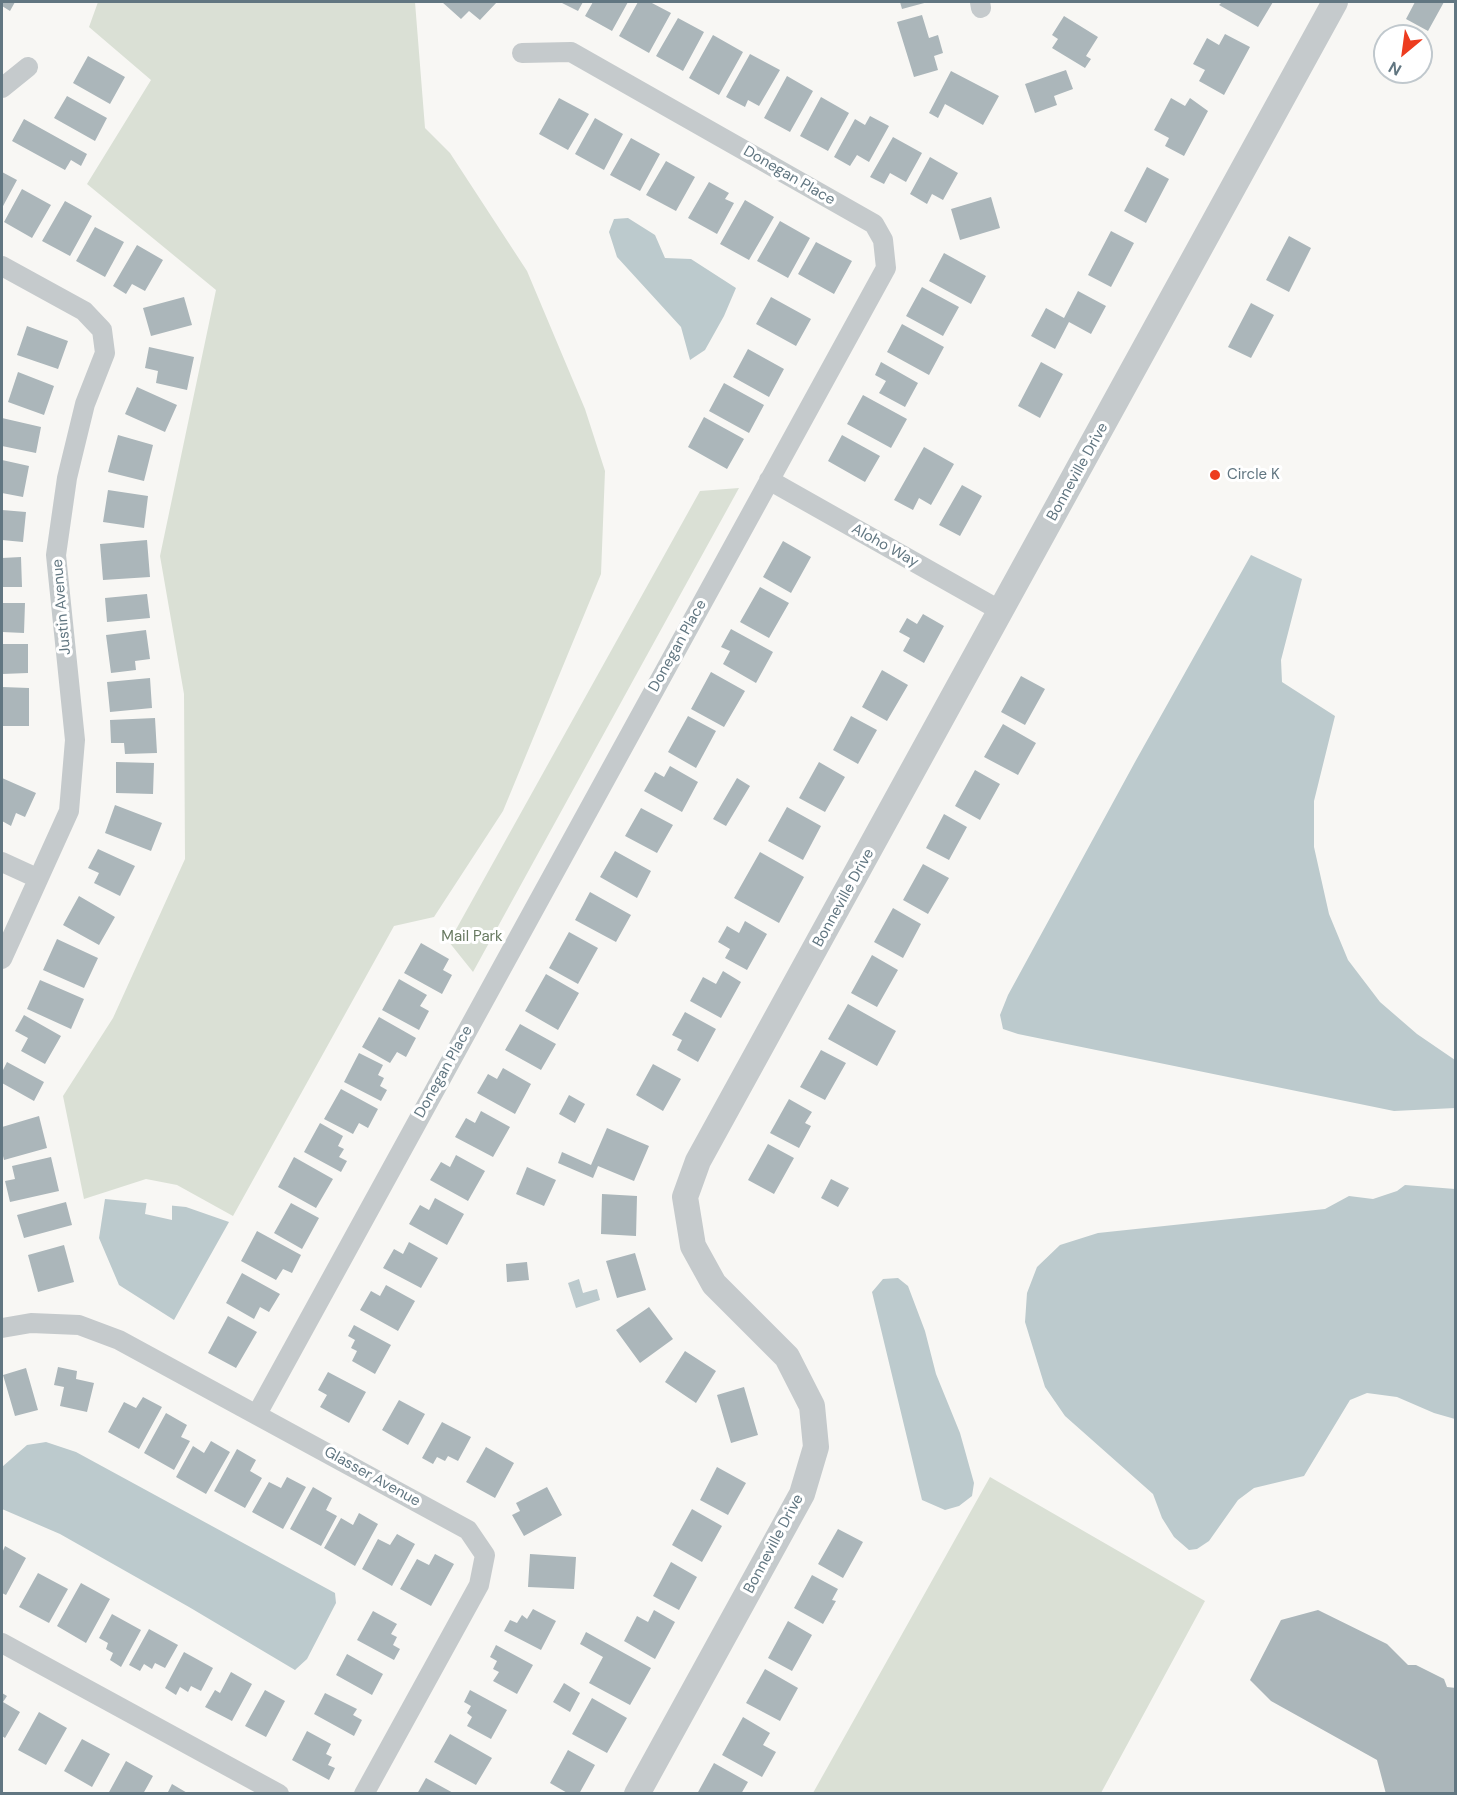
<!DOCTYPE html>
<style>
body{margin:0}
#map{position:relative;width:1457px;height:1795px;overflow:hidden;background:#f8f7f4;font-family:"DM Sans",sans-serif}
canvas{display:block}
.frame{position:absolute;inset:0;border:3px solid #617681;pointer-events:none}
.north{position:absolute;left:1373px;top:24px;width:60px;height:60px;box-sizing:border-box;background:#fff;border:2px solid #c0c8cd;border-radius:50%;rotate:209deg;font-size:16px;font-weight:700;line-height:24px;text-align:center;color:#617681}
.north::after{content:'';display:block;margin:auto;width:21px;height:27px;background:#ed3c1f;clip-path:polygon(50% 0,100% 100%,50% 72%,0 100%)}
</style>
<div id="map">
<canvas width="1457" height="1795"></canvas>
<div class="frame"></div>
<div class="north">N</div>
</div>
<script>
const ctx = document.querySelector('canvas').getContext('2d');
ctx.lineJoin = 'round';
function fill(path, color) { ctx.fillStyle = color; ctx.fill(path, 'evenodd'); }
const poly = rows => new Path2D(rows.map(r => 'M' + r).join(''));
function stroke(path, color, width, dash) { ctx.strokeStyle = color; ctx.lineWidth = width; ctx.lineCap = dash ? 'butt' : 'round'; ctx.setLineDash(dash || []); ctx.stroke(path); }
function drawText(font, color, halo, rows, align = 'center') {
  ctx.font = font + ' "DM Sans",sans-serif'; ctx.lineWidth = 6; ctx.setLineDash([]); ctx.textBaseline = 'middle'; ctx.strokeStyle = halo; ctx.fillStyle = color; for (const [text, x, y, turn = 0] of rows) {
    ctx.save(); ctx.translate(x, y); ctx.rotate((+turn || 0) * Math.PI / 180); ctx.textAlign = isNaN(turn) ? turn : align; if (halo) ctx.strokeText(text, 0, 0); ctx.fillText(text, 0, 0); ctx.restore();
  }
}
fill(poly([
 [98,2,415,2,425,128,450,153,527,271,585,409,605,471,601,574,503,811,434,917,394,926,233,1216,177,1185,146,1179,84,1199,63,1096,113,1018,185,859,184,694,160,556,216,290,87,184,151,80,89,27],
 [739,488,641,666,473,972,449,942,700,491],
 [990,1477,1205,1601,1101,1793,813,1793]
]), '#dae0d5');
fill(poly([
 [628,218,655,235,665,258,691,259,736,288,724,316,705,350,690,360,681,327,617,257,609,232,614,219],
 [1251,555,1302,579,1281,660,1282,682,1335,716,1314,801,1314,847,1329,914,1348,960,1380,1002,1417,1034,1455,1060,1455,1108,1394,1111,1018,1034,1003,1029,1000,1015,1008,995,1135,762],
 [1405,1185,1455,1189,1455,1419,1434,1413,1397,1397,1367,1393,1350,1400,1304,1476,1254,1488,1238,1500,1209,1541,1197,1549,1189,1550,1174,1537,1162,1518,1153,1494,1065,1416,1045,1387,1025,1322,1027,1293,1037,1267,1060,1245,1098,1233,1325,1209,1349,1196,1373,1199,1397,1191],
 [105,1199,186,1207,229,1222,174,1320,119,1285,99,1238],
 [898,1278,908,1286,925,1331,936,1374,960,1433,974,1483,972,1496,959,1506,945,1510,922,1500,872,1292,883,1279],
 [579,1279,583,1293,597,1289,600,1300,576,1308,568,1283],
 [46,1442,76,1452,335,1593,336,1603,307,1659,295,1670,189,1607,60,1534,2,1509,2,1467,27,1445]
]), '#bccacd');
fill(poly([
 [147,1200,172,1203,172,1220,145,1214]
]), '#f8f7f4');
fill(poly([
 [2,2,15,2,10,11,2,6],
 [442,2,497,2,480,20,469,11,461,19],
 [560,2,583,2,578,11],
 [593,2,628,2,612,31,585,16],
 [638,2,650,2,671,13,649,53,619,36],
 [900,2,928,2,902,9],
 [1222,2,1273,2,1258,27,1219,5],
 [1415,2,1444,2,1428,31,1406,19],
 [922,15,929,38,938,35,943,53,934,56,938,70,914,77,897,22],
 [1064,16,1098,37,1086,56,1091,59,1085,68,1052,48,1058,39,1052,35],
 [678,18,704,32,683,71,656,56],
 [1225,34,1250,47,1224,95,1199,81,1205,70,1193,64,1207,38,1219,45],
 [713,35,743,52,719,95,689,78],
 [750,54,780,70,759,106,748,100,745,107,726,97],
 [88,56,125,77,110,104,73,83],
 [1066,70,1073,89,1054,96,1057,105,1035,113,1025,84],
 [951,71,999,96,983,125,945,104,938,118,929,113],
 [787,76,813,91,790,132,764,118],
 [67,96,107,118,95,141,54,118],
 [821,97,849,113,828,151,800,136],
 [559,98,589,114,568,150,539,134],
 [1171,98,1185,106,1190,98,1208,111,1184,156,1165,146,1169,138,1154,130],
 [870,116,889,126,869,162,857,155,850,166,834,157,855,119,865,125],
 [595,118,623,134,604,170,575,154],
 [24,119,87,154,81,166,71,160,65,170,12,141],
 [893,137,922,153,906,182,890,173,884,184,870,177],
 [631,138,660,154,640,191,610,175],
 [930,157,958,173,943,200,932,194,927,204,910,194],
 [666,161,695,177,676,211,646,195],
 [1147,167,1169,179,1146,223,1124,211],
 [2,172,17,180,2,208],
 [709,182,729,193,725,199,734,203,717,234,688,218],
 [22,189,51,205,32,238,4,222],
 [991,197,1000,228,960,240,951,209],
 [745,200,774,217,749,260,720,244],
 [65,201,92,216,70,256,42,241],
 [780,221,810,238,788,278,757,261],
 [95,227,124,242,105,277,76,261],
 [1111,231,1134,243,1111,287,1088,275],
 [1289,236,1311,248,1289,292,1266,280],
 [816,242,852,261,834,294,798,274],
 [137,245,163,260,145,291,132,284,126,294,113,286],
 [944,253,986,276,971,304,929,281],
 [922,287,959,307,943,336,906,316],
 [1078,291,1106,306,1091,334,1069,322,1055,349,1031,336,1046,308,1064,318],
 [184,297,192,325,151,336,143,308],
 [771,297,811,319,796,346,756,324],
 [1251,303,1274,315,1251,358,1228,347],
 [902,324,944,347,929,375,887,352],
 [27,326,68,341,58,369,17,355],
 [149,347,194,357,187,390,156,383,158,371,145,368],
 [748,349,784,369,769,397,733,377],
 [881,362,918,383,905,407,879,393,886,381,875,375],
 [1041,362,1063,374,1040,418,1018,406],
 [18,372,54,386,44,415,8,402],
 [724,383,764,405,749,433,709,411],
 [137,387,177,405,165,432,125,414],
 [863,395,907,419,891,448,847,424],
 [704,417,744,439,727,469,688,447],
 [2,418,41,427,36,453,2,446],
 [118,435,153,445,144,481,108,472],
 [842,435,880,456,865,482,828,461],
 [924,447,954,464,931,505,919,498,913,510,894,500],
 [2,460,29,466,23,497,2,493],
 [962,485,982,496,960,536,939,525],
 [108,490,148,496,144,528,103,522],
 [2,510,26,512,23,542,2,540],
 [147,540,150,577,103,580,100,544],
 [783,541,811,557,791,593,763,577],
 [21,557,22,587,2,587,2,558],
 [760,587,789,603,769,638,740,622],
 [147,594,150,618,107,622,105,598],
 [2,603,25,603,24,633,2,632],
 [923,614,944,626,924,663,903,651,910,638,899,632,907,618,917,624],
 [731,629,773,652,756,683,723,664,730,651,721,647],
 [146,630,150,659,135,661,136,670,111,673,106,635],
 [2,644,28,644,28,673,2,674],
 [882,670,908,685,887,721,862,707],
 [711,672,745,691,724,727,691,709],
 [1021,676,1045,689,1025,725,1001,712],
 [150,678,152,708,110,712,107,682],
 [2,687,29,688,29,726,2,726],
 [688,716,716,731,696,768,668,752],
 [851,716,877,730,858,764,833,750],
 [155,718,157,753,125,754,124,743,111,743,110,720],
 [1003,724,1036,743,1018,775,984,757],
 [116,762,154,763,153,794,116,793],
 [819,762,845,777,825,812,799,798],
 [670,766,698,782,682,812,644,791,655,772,664,777],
 [975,770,1000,784,980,820,955,806],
 [2,778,36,793,25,817,16,813,11,826,2,821],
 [737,778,750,786,726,826,713,819],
 [115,805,162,823,151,851,105,833],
 [787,807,821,826,803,860,768,841],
 [641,808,673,825,657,853,625,836],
 [944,814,967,827,949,860,926,848],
 [98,849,135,866,120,896,94,883,99,873,88,868],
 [615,851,651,871,637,898,600,877],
 [760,852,804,877,779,923,734,898],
 [923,864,949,878,928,914,903,900],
 [590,892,631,915,616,942,575,920],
 [79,896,115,917,99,945,63,925],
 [893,908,921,924,903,958,874,942],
 [745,921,767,934,747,970,725,958,730,949,718,942,727,926,739,933],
 [569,932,598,948,578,984,549,968],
 [57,939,98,958,84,988,43,970],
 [421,943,449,959,443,970,452,975,442,994,404,973],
 [872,955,898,970,877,1007,851,993],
 [723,971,741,982,721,1018,690,1001,703,977,716,984],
 [546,974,579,993,558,1030,525,1011],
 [399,979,427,995,420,1006,429,1011,419,1030,382,1010],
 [40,980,84,999,71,1029,27,1009],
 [848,1004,896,1031,877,1066,828,1039],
 [685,1012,716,1029,698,1062,677,1050,682,1040,672,1035],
 [24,1015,61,1036,45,1064,21,1051,28,1038,15,1031],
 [379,1017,416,1038,406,1057,397,1052,390,1063,362,1047],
 [520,1024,556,1044,541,1070,505,1050],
 [821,1050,846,1063,825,1100,800,1087],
 [359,1053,383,1065,378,1075,384,1078,380,1086,387,1090,381,1101,344,1082],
 [7,1062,44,1082,34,1101,2,1083,2,1072],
 [653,1064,681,1079,663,1111,636,1095],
 [503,1068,531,1084,515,1114,477,1093,488,1074,497,1079],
 [341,1089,378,1109,368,1128,359,1123,353,1134,324,1119],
 [569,1095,585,1104,575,1123,559,1114],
 [789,1099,812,1112,805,1123,811,1126,799,1148,770,1133],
 [481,1111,510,1127,493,1157,455,1137,466,1118,475,1123],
 [39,1116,47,1148,4,1160,2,1152,2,1127],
 [320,1123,343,1136,338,1146,344,1149,339,1157,347,1161,341,1172,304,1152],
 [607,1128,649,1146,634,1181,598,1166,593,1178,558,1163,562,1152,591,1165],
 [768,1144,794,1158,774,1194,748,1180],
 [456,1155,485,1171,468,1201,430,1180,441,1162,450,1167],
 [51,1157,59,1191,10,1202,5,1181,15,1179,12,1166],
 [294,1157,333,1179,316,1208,278,1187],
 [527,1167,556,1180,544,1206,516,1194],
 [831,1179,849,1188,838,1207,821,1198],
 [602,1194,637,1196,636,1236,601,1234],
 [435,1198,464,1214,447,1245,409,1224,420,1205,429,1210],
 [66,1202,72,1225,24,1238,17,1215],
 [291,1203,319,1218,302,1249,274,1233],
 [257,1231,301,1255,292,1273,283,1269,276,1280,241,1261],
 [409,1242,438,1258,421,1288,383,1268,394,1249,403,1254],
 [64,1245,74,1282,38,1292,28,1255],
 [635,1253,646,1290,617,1298,606,1261],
 [527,1262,529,1280,507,1282,506,1264],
 [242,1273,280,1294,269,1312,260,1307,254,1319,226,1303],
 [386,1285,415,1301,398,1331,360,1310,371,1291,380,1296],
 [649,1307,673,1339,640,1363,616,1330],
 [228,1316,257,1332,236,1368,208,1353],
 [354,1325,391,1345,375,1374,352,1361,357,1351,351,1348,355,1340,348,1336],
 [685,1351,716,1371,696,1403,665,1382],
 [58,1367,77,1371,76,1379,94,1383,87,1412,60,1406,64,1387,54,1385],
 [26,1368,38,1410,15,1416,3,1375],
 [328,1372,366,1392,349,1423,320,1407,327,1395,318,1390],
 [744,1387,758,1435,731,1443,717,1395],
 [143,1397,162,1407,139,1449,108,1432,124,1402,136,1408],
 [399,1400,425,1414,408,1445,382,1430],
 [166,1413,187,1425,181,1437,190,1441,174,1470,144,1453],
 [442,1422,471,1437,458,1461,448,1456,445,1461,437,1457,433,1464,422,1458],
 [211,1441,230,1452,206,1494,176,1477,193,1446,204,1453],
 [486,1447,514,1463,495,1498,466,1482],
 [237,1449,256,1460,250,1471,262,1478,245,1508,214,1491],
 [717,1467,746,1483,728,1515,700,1500],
 [287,1477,306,1487,283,1529,252,1512,269,1482,281,1488],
 [313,1487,332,1498,326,1510,337,1516,321,1546,290,1529],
 [547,1487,562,1515,524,1536,512,1515,520,1511,516,1503],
 [692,1509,722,1526,702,1562,672,1545],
 [359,1513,378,1524,355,1566,324,1548,341,1518,353,1525],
 [838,1529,863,1542,843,1578,818,1564],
 [397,1534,415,1544,392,1586,362,1569,378,1539,390,1545],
 [5,1546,26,1558,6,1595,2,1593,2,1553],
 [435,1554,454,1564,431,1606,400,1589,417,1559,429,1565],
 [530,1554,576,1557,574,1589,528,1587],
 [671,1562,697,1577,679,1610,653,1596],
 [38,1573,68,1589,49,1623,19,1607],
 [812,1575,838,1589,832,1600,836,1601,823,1624,794,1608],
 [81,1583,110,1599,86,1643,57,1626],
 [533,1609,556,1621,541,1650,504,1631,510,1620,517,1623,522,1615,527,1619],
 [654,1610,675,1622,655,1659,624,1641,637,1616,648,1622],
 [1318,1610,1387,1644,1408,1665,1416,1665,1444,1679,1447,1687,1456,1688,1456,1794,1386,1794,1377,1760,1271,1701,1250,1680,1281,1620],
 [373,1611,397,1624,391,1634,397,1637,393,1645,400,1649,394,1660,357,1640],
 [112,1614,141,1630,121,1667,110,1660,113,1653,106,1649,108,1643,99,1638],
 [788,1621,812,1635,792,1671,768,1658],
 [149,1629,178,1645,165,1668,155,1663,152,1669,144,1664,140,1671,129,1665],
 [586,1632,651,1668,630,1705,589,1683,603,1657,580,1644],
 [496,1645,533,1665,517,1694,493,1681,499,1672,493,1669,497,1661,490,1657],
 [184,1652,213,1668,201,1691,191,1686,188,1692,180,1687,176,1695,165,1688],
 [347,1654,383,1674,372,1695,336,1675],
 [765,1669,798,1688,780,1721,746,1703],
 [231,1672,252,1684,232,1721,205,1707,215,1690,220,1693],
 [564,1683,580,1693,570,1712,553,1702],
 [265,1690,285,1701,266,1737,245,1726],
 [470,1690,507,1710,491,1739,467,1726,472,1717,467,1713,471,1706,464,1702],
 [2,1693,7,1696,3,1702,20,1712,5,1738,2,1736],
 [325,1693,357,1709,353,1715,362,1720,354,1736,314,1714],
 [592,1698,627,1718,607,1753,572,1734],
 [39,1712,67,1728,46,1765,18,1750],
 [743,1717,770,1733,763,1745,776,1752,762,1777,722,1755],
 [307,1731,331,1744,326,1754,332,1757,328,1765,335,1768,329,1780,292,1760],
 [450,1734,492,1758,476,1785,434,1762],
 [82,1739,110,1754,92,1787,64,1771],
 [568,1750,595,1765,579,1794,569,1794,550,1783],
 [126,1761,153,1776,143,1794,108,1794],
 [714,1763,748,1782,741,1794,697,1794],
 [426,1778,455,1794,417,1794],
 [172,1784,189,1794,167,1794]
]), '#abb6ba');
stroke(poly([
 [980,2,981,8],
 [2,88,28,67],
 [2,266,84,311,102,330,105,353,85,404,67,478,56,555,75,740,69,811,2,959],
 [769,480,1001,611],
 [2,862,37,878],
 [2,1328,31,1323,79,1325,119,1340,468,1530,485,1555,479,1585,364,1794],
 [257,1414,886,268,883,240,874,224,571,52,522,53],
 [2,1643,279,1794]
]), '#c5cacc', 20);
stroke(poly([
 [637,1794,802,1494,816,1447,812,1406,787,1357,714,1284,693,1246,685,1197,698,1161,1335,2]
]), '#c5cacc', 26);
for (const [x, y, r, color] of [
 [1215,475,6,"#ed3c1f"]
]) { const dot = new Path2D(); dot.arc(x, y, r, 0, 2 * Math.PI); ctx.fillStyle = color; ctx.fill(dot); stroke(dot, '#fff', 2); }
drawText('15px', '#617681', '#fff', [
 ["Donegan Place",789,176,30],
 ["Bonneville Drive",1078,472,-61],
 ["Aloho Way",885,546,29],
 ["Justin Avenue",62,607,-95],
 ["Donegan Place",678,646,-61],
 ["Bonneville Drive",844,898,-61],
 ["Donegan Place",444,1072,-61],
 ["Glasser Avenue",372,1477,29],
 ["Bonneville Drive",774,1544,-62]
]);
drawText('15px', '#617681', '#fff', [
 ["Circle K",1227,475]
], 'left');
drawText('15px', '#677960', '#fff', [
 ["Mail Park",472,937]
]);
</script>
